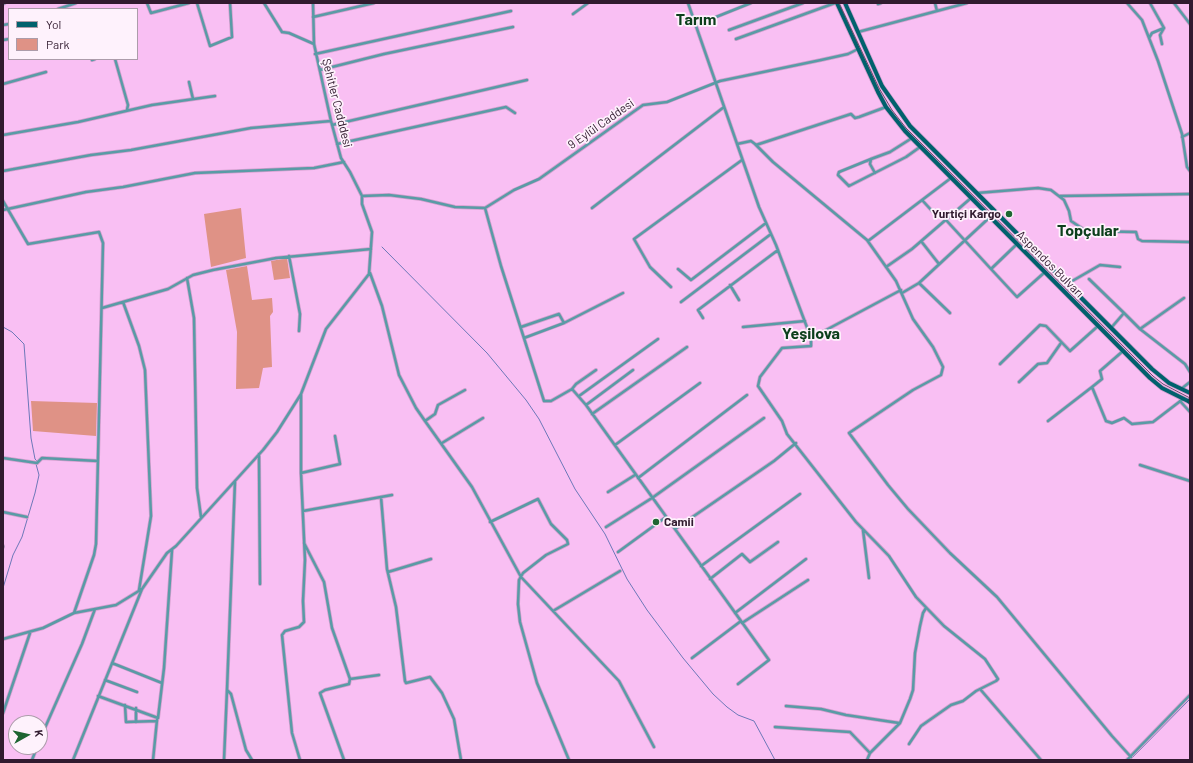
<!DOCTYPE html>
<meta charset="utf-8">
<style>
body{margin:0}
#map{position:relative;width:1193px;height:763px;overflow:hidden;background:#f9bff3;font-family:Barlow,sans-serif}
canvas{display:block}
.frame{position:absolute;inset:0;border:4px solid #311b2f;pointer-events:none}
.legend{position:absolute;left:8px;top:8px;width:130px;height:52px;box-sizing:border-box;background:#fef2fc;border:1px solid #ac9caa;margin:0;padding:5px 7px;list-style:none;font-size:12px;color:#311b2f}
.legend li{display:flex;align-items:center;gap:8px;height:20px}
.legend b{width:20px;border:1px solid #ac9caa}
.north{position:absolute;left:8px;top:715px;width:40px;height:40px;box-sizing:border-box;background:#fef2fc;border:1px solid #ac9caa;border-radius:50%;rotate:82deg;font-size:11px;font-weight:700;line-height:16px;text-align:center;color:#311b2f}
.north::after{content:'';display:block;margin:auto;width:14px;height:18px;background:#1d6532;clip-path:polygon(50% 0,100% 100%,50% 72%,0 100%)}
</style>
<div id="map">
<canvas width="1193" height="763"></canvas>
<div class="frame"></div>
<ul class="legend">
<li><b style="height:5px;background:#00616d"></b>Yol</li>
<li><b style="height:11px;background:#df9286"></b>Park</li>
</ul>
<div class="north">K</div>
</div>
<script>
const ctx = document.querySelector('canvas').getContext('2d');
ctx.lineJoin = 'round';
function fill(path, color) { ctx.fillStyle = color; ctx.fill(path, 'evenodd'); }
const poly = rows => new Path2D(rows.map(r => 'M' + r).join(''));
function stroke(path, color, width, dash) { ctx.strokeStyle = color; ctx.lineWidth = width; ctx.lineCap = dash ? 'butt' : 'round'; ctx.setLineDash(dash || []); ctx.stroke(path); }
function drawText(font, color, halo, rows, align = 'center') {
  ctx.font = font + ' Barlow,sans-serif'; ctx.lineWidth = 3.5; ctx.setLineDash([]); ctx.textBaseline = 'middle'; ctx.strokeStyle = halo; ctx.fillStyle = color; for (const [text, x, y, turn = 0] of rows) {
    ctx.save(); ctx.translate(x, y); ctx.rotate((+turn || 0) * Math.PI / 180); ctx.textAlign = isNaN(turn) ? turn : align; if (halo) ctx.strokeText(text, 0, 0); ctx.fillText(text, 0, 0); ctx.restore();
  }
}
fill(poly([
 [241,208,246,258,211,267,204,214],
 [287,258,290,278,274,280,271,261],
 [247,266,252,300,272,298,273,312,270,316,272,367,263,368,259,388,236,389,237,332,226,270],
 [31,401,97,403,96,436,33,431]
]), '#df9286');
stroke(poly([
 [382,247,487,353,526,400,539,419,575,489,605,534,627,579,647,610,683,658,713,694,727,707,738,715,754,721,775,760],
 [3,327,12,332,24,344,31,438,35,459,38,462,36,464,39,475,35,493,22,537,13,555,3,588],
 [1130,760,1190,699]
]), '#6c78b8', 1);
const minor = poly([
 [147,3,151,13,189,3],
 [197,3,210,46,232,37,230,3],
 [264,3,282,32,289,33,314,44],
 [688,3,759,207,776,245,811,338,901,290],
 [935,3,937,11],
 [1127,3,1142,20,1158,61,1182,134,1187,167,1190,171],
 [1174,3,1190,24],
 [3,4,5,3],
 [878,4,881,3],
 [58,9,76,3],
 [573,14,588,3],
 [313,17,374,3],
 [3,25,9,24],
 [696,25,751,3],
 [729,30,803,3],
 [858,32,967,3],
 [1149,38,1152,33,1164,28,1150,3],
 [736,39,835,3],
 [3,40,9,39],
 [1162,44,1160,35,1164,28],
 [315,54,511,11],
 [115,59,128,105,127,110],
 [92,60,95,59],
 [320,70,384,54,513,27],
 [189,82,193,99],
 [3,84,46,72],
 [332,125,527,80],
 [3,135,78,122,152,105,215,96],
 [1182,137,1190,133],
 [337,144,506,107,515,113],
 [737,144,751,141,755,144,773,162,867,240,896,281,913,319,933,347,943,367,941,375,913,390,849,433,888,485,908,509,950,553,997,597,1112,736,1131,757],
 [756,145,851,114,855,118,859,117,886,107],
 [871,159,839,172,838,175,849,186,906,157,920,147],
 [3,171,91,155,131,150,251,128,331,121],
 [875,173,870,164,871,159,890,152,912,138],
 [977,193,1038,188,1051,190,1064,200,1069,211,1071,221,1086,231,1136,232,1138,239,1142,241,1190,242],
 [362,196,389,195,421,199,455,207,485,208,514,190,539,179,643,105,667,102,720,81,821,60,848,54,858,49],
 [1060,196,1190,194],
 [922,200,933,212],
 [3,201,28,244,99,232,103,243,96,544,94,555,74,613],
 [485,208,501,266,544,401,551,401,572,389,576,384,596,370],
 [592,208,724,107],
 [3,210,86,192,123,187,195,173,314,168,344,162],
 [946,220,991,269,1017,244],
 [868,241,951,178],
 [921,241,939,264],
 [289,256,300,314,299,331],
 [886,267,912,249,971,198],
 [678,269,691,280,766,223],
 [991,269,1017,297,1045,272],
 [370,273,382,306,399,375,416,408,425,421],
 [187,278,194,318,197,488,201,517],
 [1089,279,1124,313],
 [919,283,950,313],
 [1067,284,1100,265,1120,267],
 [730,285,739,300],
 [671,287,650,267,634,239,742,160],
 [902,293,919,283,990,217],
 [123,302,139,346,145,370,151,516,139,590],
 [681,302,771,234],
 [102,308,168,289,193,275,213,270,276,258,371,249],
 [703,318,698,310,778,250],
 [521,327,559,314,564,323],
 [743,327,805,321],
 [1111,328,1124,313,1140,329,1184,298],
 [1140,329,1185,364,1190,372],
 [524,338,564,323,623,293],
 [811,338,811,346,782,348,760,377,758,386,782,421,787,434,856,522,889,556,916,597,944,626,985,659,998,679,996,681,976,691,963,701,951,705,921,726,909,744],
 [1123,351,1100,371,1102,379,1092,387,1106,421,1112,423,1124,418,1132,424,1153,422,1183,399],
 [1000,364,1040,325,1046,326,1070,351,1098,326],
 [1019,382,1038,364,1047,363,1061,343],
 [572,389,586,405,769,660,738,684],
 [1181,389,1190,382],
 [465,390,438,405,435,414,425,421,472,487,521,577,619,681,654,747],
 [301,394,301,473],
 [579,396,658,339],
 [1180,401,1190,412],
 [586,405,633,370],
 [592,414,687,347],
 [1048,421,1092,387],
 [442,443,483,418],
 [615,445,700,383],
 [259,454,260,584],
 [3,458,37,463,42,458,98,461],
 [1140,465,1190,481],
 [638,478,747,395],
 [608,492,635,475],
 [381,497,387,569,396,607,405,681,406,683,430,677,442,693,454,719,461,760],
 [303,511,392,495],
 [3,512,27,517],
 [490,522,538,499,551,524,567,540,568,544,546,555,523,573,519,580,518,604,520,622,537,683,569,760],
 [606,527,652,498,764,418],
 [675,529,774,461,796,443],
 [863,530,869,578],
 [304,543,324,582,332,628,350,679,349,684,325,690,320,693,344,760],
 [3,546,3,547],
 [618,552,666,517],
 [701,566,800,494],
 [388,572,431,559],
 [710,579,742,554,750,562,778,542],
 [553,611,620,571],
 [735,613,806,559],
 [742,623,808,580],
 [3,639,43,628,74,613,116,605,142,589,167,553,176,546,263,450,277,432,301,394,326,329,369,274,372,232,362,204,362,196,350,172,341,158,331,121,314,44,313,3],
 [692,658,741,621],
 [112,663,162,683],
 [350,679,379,675],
 [105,680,137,692],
 [980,689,1041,760],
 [227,690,235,481],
 [98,696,158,718,164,668,172,550],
 [125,705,126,722,157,721],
 [786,706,821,709,846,715,899,723],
 [3,713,30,633],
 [136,722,136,708],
 [775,727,850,732,870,753],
 [40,739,82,644,95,609],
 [32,760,37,747],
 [73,760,142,589],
 [153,760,157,720],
 [224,760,227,690,231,694,246,750,252,760],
 [300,760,292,733,282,635,285,631,299,627,304,622,303,601,305,560,301,473,340,464,335,436],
 [867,760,870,753,900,723,910,699,913,690,915,653,920,626,923,613,926,608],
 [1127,760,1190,695]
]);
const primary = poly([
 [837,3,878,92,886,107,905,131,1150,378,1162,388,1190,402],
 [845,3,882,86,910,126,1152,369,1169,383,1190,393]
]);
const trunk = poly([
 [1189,401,1190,402]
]);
stroke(minor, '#d19ecc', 4);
stroke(primary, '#d19ecc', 5.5);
stroke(trunk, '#d19ecc', 6);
stroke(minor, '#599ba6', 2.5);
stroke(primary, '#00616d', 4);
stroke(trunk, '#045660', 4.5);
stroke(poly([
 [839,3,879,88,892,110,906,128,1153,376,1163,384,1190,398]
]), '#6e4d6b', 1);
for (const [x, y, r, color] of [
 [1009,214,4,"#1d6532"],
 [656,522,4,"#1d6532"]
]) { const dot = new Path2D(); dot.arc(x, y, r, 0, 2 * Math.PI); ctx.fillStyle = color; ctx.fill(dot); stroke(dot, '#fef2fc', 1.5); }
drawText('12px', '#311b2f', '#fef2fc', [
 ["Şehitler Cadddesi",337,103,76],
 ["9 Eylül Caddesi",601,124,-35],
 ["Aspendos Bulvarı",1050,264,45]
]);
drawText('bold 12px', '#311b2f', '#fef2fc', [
 ["Yurtiçi Kargo",1001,214],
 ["Camii",664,522,"left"]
], 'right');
drawText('bold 16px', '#0c3f1c', '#fef2fc', [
 ["Tarım",696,20],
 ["Topçular",1088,231],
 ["Yeşilova",811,334]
]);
</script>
